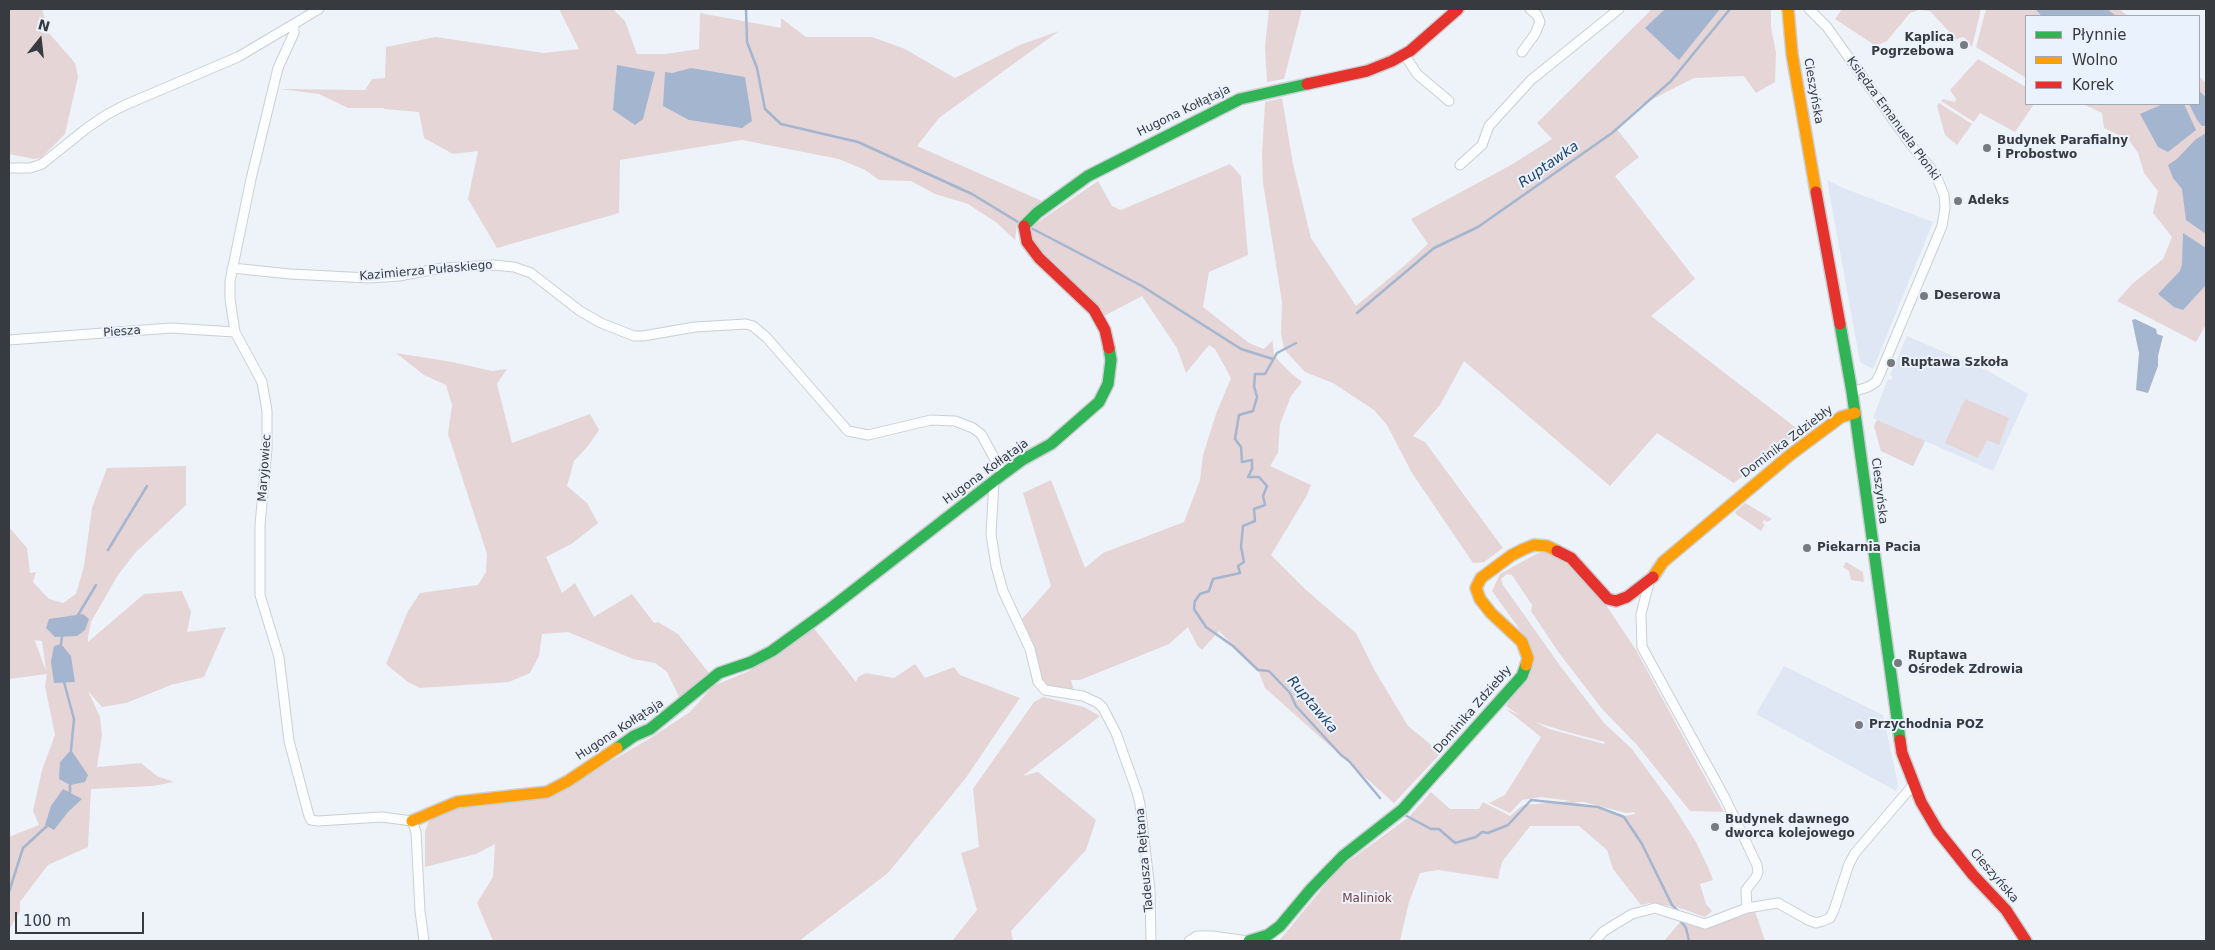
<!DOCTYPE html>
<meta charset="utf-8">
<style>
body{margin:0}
#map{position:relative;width:2215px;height:950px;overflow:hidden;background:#eef3f9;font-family:"DejaVu Sans",sans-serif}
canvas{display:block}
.frame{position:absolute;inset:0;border:10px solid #373a3f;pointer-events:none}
.legend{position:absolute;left:2025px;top:15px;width:175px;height:90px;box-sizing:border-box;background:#eaf2fd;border:1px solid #a2a8b1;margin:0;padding:6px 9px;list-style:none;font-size:15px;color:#373a3f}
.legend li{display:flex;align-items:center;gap:10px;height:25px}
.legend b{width:25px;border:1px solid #a2a8b1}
.north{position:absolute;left:15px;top:15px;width:50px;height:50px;-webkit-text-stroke:4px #eaf2fd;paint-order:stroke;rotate:16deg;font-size:14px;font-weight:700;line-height:20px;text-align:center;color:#373a3f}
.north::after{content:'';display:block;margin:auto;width:18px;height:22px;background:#373a3f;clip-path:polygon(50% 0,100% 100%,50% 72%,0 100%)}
.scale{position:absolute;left:15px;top:912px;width:129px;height:22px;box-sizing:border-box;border:2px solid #373a3f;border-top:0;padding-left:6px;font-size:15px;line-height:18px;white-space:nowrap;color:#373a3f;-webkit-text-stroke:4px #eaf2fd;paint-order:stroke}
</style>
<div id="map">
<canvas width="2215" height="950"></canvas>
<div class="frame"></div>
<ul class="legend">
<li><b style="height:6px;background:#30b455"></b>Płynnie</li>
<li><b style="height:6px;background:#ff9f0a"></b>Wolno</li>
<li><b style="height:6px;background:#e5322d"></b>Korek</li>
</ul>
<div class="north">N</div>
<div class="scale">100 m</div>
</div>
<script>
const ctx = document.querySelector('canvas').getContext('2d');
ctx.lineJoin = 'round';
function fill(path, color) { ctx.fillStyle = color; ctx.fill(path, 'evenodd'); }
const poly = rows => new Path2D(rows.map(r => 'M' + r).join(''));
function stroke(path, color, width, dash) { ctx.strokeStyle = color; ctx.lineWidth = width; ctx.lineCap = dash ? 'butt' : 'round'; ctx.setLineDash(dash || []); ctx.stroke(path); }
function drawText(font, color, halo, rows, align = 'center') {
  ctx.font = font + ' "DejaVu Sans",sans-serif'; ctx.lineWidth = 4; ctx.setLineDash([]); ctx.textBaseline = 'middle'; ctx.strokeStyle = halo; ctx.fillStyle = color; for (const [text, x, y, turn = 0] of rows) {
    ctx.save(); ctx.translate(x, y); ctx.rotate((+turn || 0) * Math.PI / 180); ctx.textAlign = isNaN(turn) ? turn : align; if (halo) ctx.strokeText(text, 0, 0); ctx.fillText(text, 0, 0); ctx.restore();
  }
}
fill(poly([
 [1827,180,1843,188,1933,222,1873,369,1860,362],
 [1907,336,1990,372,2028,394,1993,471,1925,441,1913,466,1881,451,1874,426,1877,420,1873,418,1888,379,1891,380,1893,376,1890,375],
 [1784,666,1883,715,1898,784,1896,791,1756,714]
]), '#dee7f3');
fill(poly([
 [9,9,42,9,49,33,75,63,78,77,65,134,41,158,34,159,9,154],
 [559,9,613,9,625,21,637,54,665,54,699,49,700,13,781,28,781,18,806,37,872,37,905,49,955,78,1020,45,1059,31,939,118,917,146,1042,201,1017,224,1015,240,997,223,968,204,935,194,911,181,879,180,865,170,839,159,742,140,620,160,619,213,497,248,468,199,478,151,453,154,424,138,419,112,384,109,384,108,348,108,319,94,280,89,365,90,372,79,385,78,386,47,436,37,544,53,579,49],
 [1269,9,1302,9,1284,79,1267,82,1265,47],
 [1652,9,1771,9,1771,27,1776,53,1775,82,1756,93,1744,76,1694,78,1641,105,1616,128,1639,157,1615,176,1695,279,1651,316,1800,431,1734,483,1657,433,1610,486,1464,361,1440,405,1413,436,1425,442,1503,548,1484,562,1473,563,1412,473,1387,425,1374,410,1333,383,1305,372,1284,349,1281,333,1282,302,1263,183,1262,156,1265,102,1282,98,1293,164,1311,238,1356,306,1404,266,1428,244,1411,219,1511,165,1552,139,1537,123],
 [1842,9,1981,9,1972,47,1964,37,1956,39,1930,11,1919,10,1910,13,1887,41,1876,46,1835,19],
 [1986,9,2119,9,2128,16,2026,16,2026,78,1976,47],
 [1978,59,2026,87,2026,104,2034,104,2015,132,1980,113,1974,122,1941,101,1943,99,1955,102,1956,99,1950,90],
 [2199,76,2206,83,2206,324,2196,342,2117,301,2132,284,2163,259,2172,237,2153,213,2158,191,2144,173,2138,153,2129,140,2104,128,2102,113,2083,104,2199,104],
 [1939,103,1972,124,1957,145,1945,135,1937,106],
 [1230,164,1241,176,1248,255,1209,272,1203,307,1249,343,1264,349,1272,341,1272,337,1274,354,1278,360,1293,375,1302,382,1291,396,1280,424,1278,453,1270,466,1311,485,1306,497,1271,555,1305,589,1356,633,1375,671,1408,726,1441,753,1394,803,1265,688,1259,672,1219,631,1202,650,1197,645,1188,627,1169,644,1080,680,1071,680,1074,691,1040,683,1032,641,1022,619,1051,586,1023,493,1051,480,1085,568,1103,553,1184,522,1200,480,1203,455,1216,414,1231,378,1215,349,1209,345,1186,373,1177,348,1142,296,1102,317,1028,240,1031,227,1098,181,1112,206,1121,210],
 [396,353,452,362,492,371,507,369,497,384,512,443,590,414,599,430,588,446,574,461,567,486,587,503,598,523,573,543,546,557,562,593,575,583,594,617,632,594,654,623,658,622,678,634,709,673,680,699,667,672,655,663,633,659,568,632,542,634,539,656,530,673,509,682,420,688,408,682,386,664,408,611,420,593,478,585,486,572,487,554,448,434,452,405,446,385,424,375],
 [1965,399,2009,418,1999,445,1987,440,1978,458,1945,443],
 [1877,420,1925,441,1913,466,1881,451,1874,426],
 [186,466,186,505,135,553,118,575,91,622,88,637,88,642,144,594,182,591,191,612,187,632,226,627,204,677,171,685,126,703,102,707,88,691,100,717,102,735,97,767,141,763,157,776,174,782,152,786,91,789,88,847,48,865,20,902,20,911,9,930,9,837,39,825,33,811,42,770,55,735,45,686,47,674,9,679,9,527,27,548,30,573,36,572,33,582,49,599,63,603,76,594,84,566,92,508,107,468],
 [35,640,42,641,46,671,35,641],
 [1745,503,1772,519,1767,522,1764,520,1762,523,1765,524,1761,531,1736,514,1735,512],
 [1548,551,1569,564,1604,602,1636,650,1724,812,1690,811,1637,745,1603,710,1559,653,1531,611,1532,605,1512,575,1507,574,1501,579,1503,585,1561,667,1604,723,1632,749,1672,804,1696,842,1708,867,1713,880,1700,884,1706,904,1712,911,1705,917,1677,907,1650,903,1641,905,1613,869,1607,850,1579,826,1530,826,1502,862,1498,879,1438,870,1420,873,1409,902,1400,941,1279,941,1338,869,1409,817,1431,792,1450,809,1479,809,1483,802,1510,816,1523,805,1571,801,1541,797,1522,800,1510,813,1489,803,1505,795,1541,737,1506,709,1519,715,1506,706,1534,659,1518,627,1492,591,1500,574,1536,554],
 [1535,722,1564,731,1605,742,1604,744,1549,729],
 [1574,802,1584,802,1626,813,1635,812,1635,814,1625,816],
 [1846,562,1863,572,1864,582,1851,580,1849,571,1843,567],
 [813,627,856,682,858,677,866,673,894,678,915,664,925,678,954,667,960,675,1020,698,965,779,888,873,799,941,493,941,477,903,493,877,495,844,476,854,425,867,425,832,429,820,446,810,557,792,649,739,690,712,713,686,749,671],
 [1043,697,1084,707,1100,716,1023,776,1038,772,1096,820,1086,850,1011,931,1013,941,952,941,977,910,961,853,979,847,973,789,1034,702],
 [1755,911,1765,941,1664,941,1681,921,1705,927]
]), '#e5d5d6');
fill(poly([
 [1665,9,1720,9,1679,60,1645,28],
 [2035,9,2107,9,2116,16,2042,16],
 [617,65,655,72,643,119,635,125,613,110],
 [691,68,745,77,752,121,742,128,689,120,663,106,665,72,672,73],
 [2199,91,2206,97,2206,126,2202,126,2197,120,2189,104,2199,104],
 [2163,104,2184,104,2196,130,2168,152,2158,147,2140,114],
 [2206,133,2206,234,2186,220,2182,189,2173,178,2168,165,2177,159,2195,140],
 [2183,233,2206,248,2206,285,2183,310,2174,307,2158,294,2180,271,2182,264],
 [2135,319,2156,329,2157,334,2163,336,2158,356,2158,366,2148,393,2136,390,2139,353,2132,320],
 [83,614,89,619,85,630,77,636,55,637,46,628,49,619],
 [61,644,71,656,75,682,54,683,51,662,54,646],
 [71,750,88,775,85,782,70,785,59,779,60,762],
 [63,789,82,799,68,812,54,830,45,825,51,806]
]), '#a4b5cf');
stroke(poly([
 [746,10,747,42,757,68,765,109,781,124,858,142,972,194,1018,222],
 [1031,228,1142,286,1241,349,1273,359],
 [1357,313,1434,248,1478,227,1612,133,1671,81,1730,9],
 [1296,343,1277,353,1265,374,1255,374,1254,386,1257,397,1253,411,1239,415,1235,439,1241,447,1242,462,1252,460,1252,469,1248,477,1259,477,1267,486,1263,496,1265,505,1254,509,1255,521,1243,526,1241,547,1244,562,1238,566,1240,573,1213,579,1209,591,1200,594,1195,601,1194,609,1206,627,1233,646,1258,670,1269,671,1290,693,1296,706,1341,755,1349,761,1380,798],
 [108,550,147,486],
 [78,615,96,585],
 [61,644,62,637],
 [64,682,74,719,71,750],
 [70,793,70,785],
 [1403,814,1431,829,1439,829,1455,843,1476,837,1482,832,1488,833,1508,825,1531,800,1598,807,1624,817,1642,844,1672,905,1678,911],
 [9,892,23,848,47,826],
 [1680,920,1686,928,1689,941]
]), '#a4b5cf', 2.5);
const street = poly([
 [1809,9,1827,27,1911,145,1935,173,1944,195,1945,208,1942,226,1880,374,1876,382,1868,387,1852,392],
 [294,25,294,33,278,68,251,179,230,281,230,299,235,332,262,382,267,411,267,449,260,525,260,595,279,657,289,741,309,816,311,820,318,821,382,817,412,821,416,832,420,911,424,941],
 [1522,52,1535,34,1540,22,1537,15,1530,9],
 [1404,54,1417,74,1449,101],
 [1460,165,1482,145,1489,126,1531,80,1619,9],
 [9,168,30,168,42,164,87,128,106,115,125,105,238,57,319,9],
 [232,268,290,274,369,278,399,276,442,268,493,265,514,267,531,273,580,311,601,323,634,336,643,336,695,327,746,324,753,326,767,338,848,431,868,435,931,420,955,421,973,428,981,434,1003,474],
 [9,340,171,328,235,332],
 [994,481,991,534,996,566,1003,591,1030,649,1038,682,1045,690,1083,696,1098,703,1103,708,1116,733,1137,792,1140,804,1150,890,1151,941],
 [1649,583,1641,614,1642,647,1725,798,1757,865,1758,872,1756,877,1746,890,1747,908],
 [1189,941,1197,936,1212,936,1248,941],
 [1595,941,1604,931,1632,914,1655,908,1705,924,1747,908,1778,903,1808,920,1816,923,1823,921,1830,918,1834,910,1849,864,1855,853,1914,784]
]);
const fast = poly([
 [1024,226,1037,213,1088,176,1240,99,1307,84],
 [1840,324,1852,392,1900,740],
 [617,748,634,736,650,729,719,673,751,662,772,651,827,611,1003,474,1022,460,1051,444,1099,402,1108,384,1111,360,1109,348],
 [1249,941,1268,935,1280,926,1311,889,1343,856,1403,809,1522,676,1526,665]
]);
const slow = poly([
 [1788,9,1792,54,1816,192],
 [1653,577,1663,562,1790,455,1841,417,1855,413],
 [1526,665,1528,658,1522,642,1491,613,1480,599,1476,588,1481,578,1512,555,1524,549,1534,545,1547,546,1557,551],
 [412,821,457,802,547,792,568,781,617,748]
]);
const jam = poly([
 [1307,84,1367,71,1392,61,1410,51,1458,9],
 [1816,192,1840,324],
 [1024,226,1027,242,1039,258,1094,310,1105,330,1109,348],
 [1557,551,1571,558,1608,599,1616,601,1627,597,1653,577],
 [1900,740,1902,753,1921,802,1938,831,1973,875,2006,910,2026,941]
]);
stroke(street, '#cbcfd4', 11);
stroke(fast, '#cbcfd4', 14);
stroke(slow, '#cbcfd4', 14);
stroke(jam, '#cbcfd4', 14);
stroke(street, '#fcfdfe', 9);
stroke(fast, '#30b455', 11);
stroke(slow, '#ff9f0a', 11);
stroke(jam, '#e5322d', 11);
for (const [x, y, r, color] of [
 [1964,45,5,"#777b80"],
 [1987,148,5,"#777b80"],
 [1958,201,5,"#777b80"],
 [1924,296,5,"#777b80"],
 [1891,363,5,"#777b80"],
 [1807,548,5,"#777b80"],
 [1898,663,5,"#777b80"],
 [1859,725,5,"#777b80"],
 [1715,827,5,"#777b80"]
]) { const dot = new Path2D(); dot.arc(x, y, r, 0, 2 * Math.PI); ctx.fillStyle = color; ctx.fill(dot); stroke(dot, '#eaf2fd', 2); }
drawText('bold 12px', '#373a3f', '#eaf2fd', [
 ["Kaplica",1954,38,"right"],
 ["Pogrzebowa",1954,52,"right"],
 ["Budynek Parafialny",1997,141],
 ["i Probostwo",1997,155],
 ["Adeks",1968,201],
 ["Deserowa",1934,296],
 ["Ruptawa Szkoła",1901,363],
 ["Piekarnia Pacia",1817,548],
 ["Ruptawa",1908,656],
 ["Ośrodek Zdrowia",1908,670],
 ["Przychodnia POZ",1869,725],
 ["Budynek dawnego",1725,820],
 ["dworca kolejowego",1725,834]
], 'left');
drawText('12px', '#373a3f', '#eaf2fd', [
 ["Cieszyńska",1813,91,80],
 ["Hugona Kołłątaja",1184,111,-26],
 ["Księdza Emanuela Płonki",1893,119,54],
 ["Kazimierza Pułaskiego",426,271,-5],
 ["Piesza",122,332,-4],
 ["Dominika Zdziebły",1787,442,-37],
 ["Maryjowiec",265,468,-86],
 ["Hugona Kołłątaja",986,472,-36],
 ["Cieszyńska",1879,491,83],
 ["Dominika Zdziebły",1473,710,-49],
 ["Hugona Kołłątaja",620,730,-33],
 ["Tadeusza Rejtana",1145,860,-95],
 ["Cieszyńska",1994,876,49]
]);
drawText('12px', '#773939', '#eaf2fd', [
 ["Maliniok",1367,899]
]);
drawText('italic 14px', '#21416e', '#eaf2fd', [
 ["Ruptawka",1549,165,-35],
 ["Ruptawka",1312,705,50]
]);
</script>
